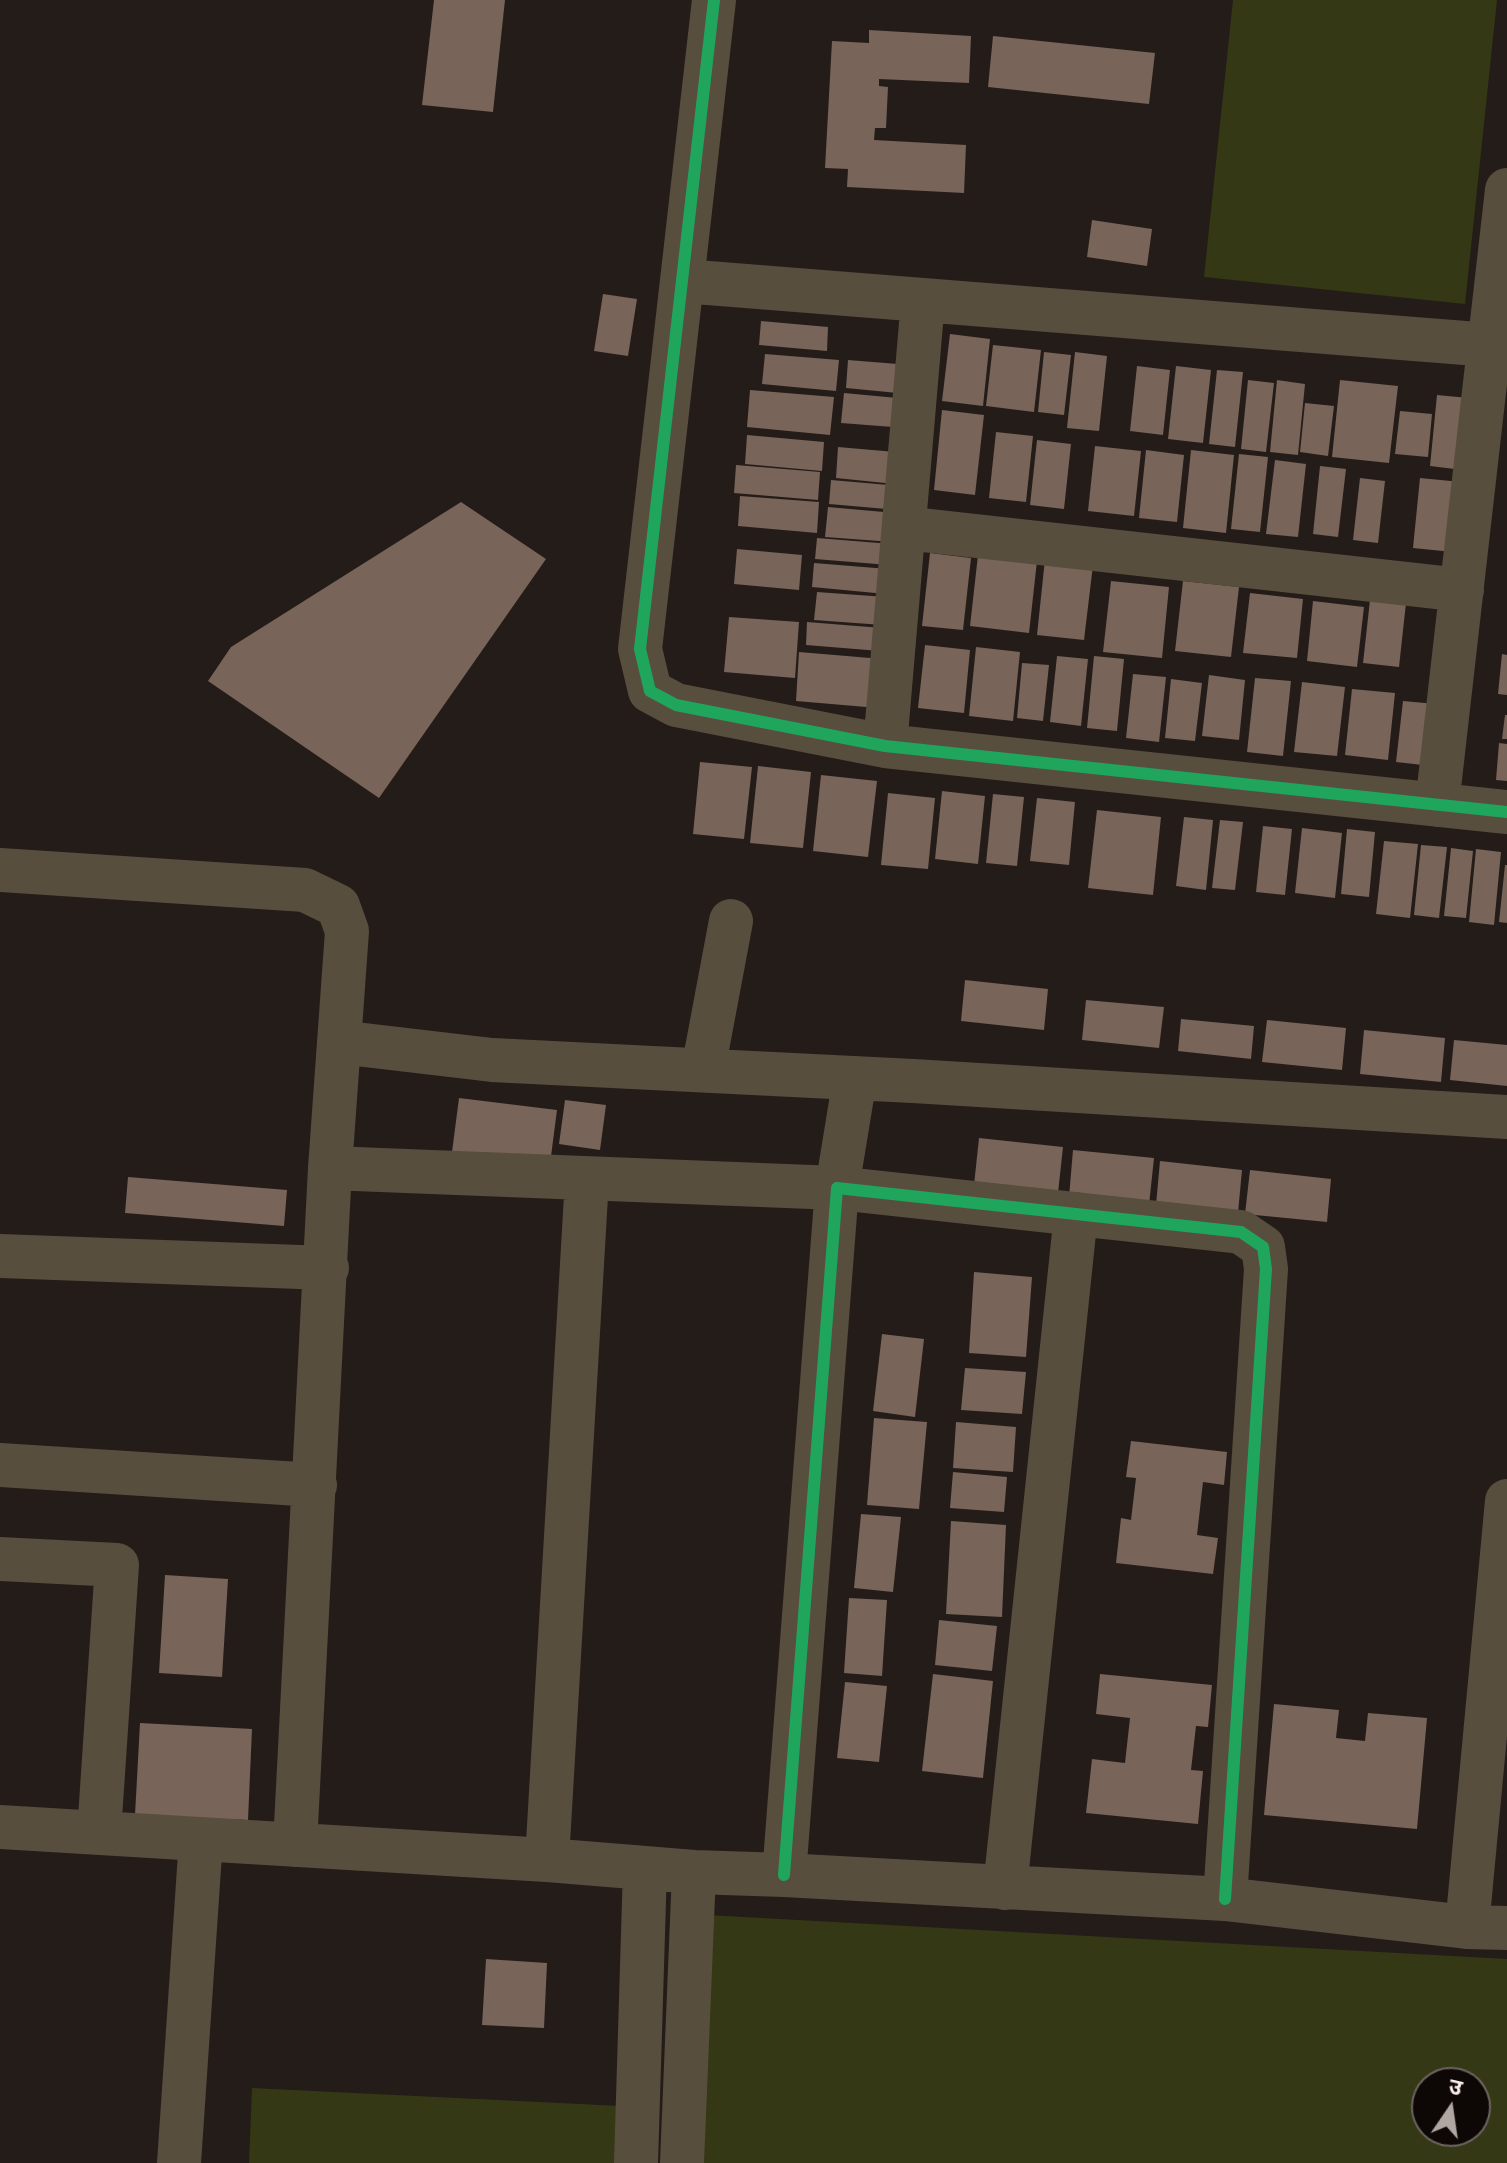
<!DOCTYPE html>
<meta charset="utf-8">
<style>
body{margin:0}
#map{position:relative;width:1507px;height:2163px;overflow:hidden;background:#241c19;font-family:Literata,"Noto Sans Devanagari",serif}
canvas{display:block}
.north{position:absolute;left:1411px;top:2067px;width:80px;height:80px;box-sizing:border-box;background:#0d0705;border:2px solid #6d6461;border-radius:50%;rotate:13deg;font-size:22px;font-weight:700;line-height:32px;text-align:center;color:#fcf0ec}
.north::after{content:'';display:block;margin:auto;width:28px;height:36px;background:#b0a6a2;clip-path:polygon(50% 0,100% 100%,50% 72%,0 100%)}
</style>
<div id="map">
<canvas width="1507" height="2163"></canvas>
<div class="north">उ</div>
</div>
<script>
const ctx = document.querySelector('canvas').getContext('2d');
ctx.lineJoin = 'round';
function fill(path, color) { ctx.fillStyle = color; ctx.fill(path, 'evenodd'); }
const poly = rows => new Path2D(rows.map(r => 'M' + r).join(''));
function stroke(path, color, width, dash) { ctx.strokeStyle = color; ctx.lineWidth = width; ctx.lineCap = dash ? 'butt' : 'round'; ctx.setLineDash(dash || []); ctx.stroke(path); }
fill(poly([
 [1233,0,1497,0,1465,304,1204,277],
 [707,1915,1507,1959,1507,2163,704,2163],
 [1427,2083,1475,2083,1475,2131,1427,2131],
 [252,2088,621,2106,619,2163,249,2163]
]), '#343814');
fill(poly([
 [434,0,505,0,493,112,422,105],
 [869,30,971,36,969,83,879,79,879,86,888,87,886,128,875,128,874,140,966,145,964,193,847,187,848,169,825,168,832,41,869,43],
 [993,36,1155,53,1149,104,988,87],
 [1092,220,1152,229,1147,266,1087,257],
 [603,294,637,299,628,356,594,351],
 [761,321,828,327,827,351,759,345],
 [950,334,990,339,983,406,942,401],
 [993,345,1041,350,1034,412,986,406],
 [1044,352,1071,355,1064,415,1038,412],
 [1075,352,1107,356,1099,431,1067,428],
 [765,354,839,360,836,391,762,384],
 [848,360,910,365,908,394,846,388],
 [1137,366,1170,370,1163,435,1130,431],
 [1176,366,1211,370,1203,443,1168,439],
 [1217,370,1243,372,1235,447,1209,444],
 [1248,380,1274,383,1266,452,1241,449],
 [1277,380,1305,384,1298,455,1270,452],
 [1340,380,1398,386,1389,463,1332,457],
 [750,390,834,397,830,435,747,427],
 [844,393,908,399,906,428,841,423],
 [1437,395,1479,399,1471,471,1430,466],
 [1305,403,1334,406,1328,456,1300,452],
 [942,410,984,415,975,495,934,490],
 [1400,411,1432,414,1428,457,1395,454],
 [996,432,1033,436,1026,502,989,498],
 [747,435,824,442,822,471,745,464],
 [1037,440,1071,444,1064,509,1030,505],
 [1095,446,1141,451,1134,516,1088,511],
 [838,447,907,453,905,485,836,478],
 [1146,450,1184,455,1177,522,1139,518],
 [1191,450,1234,455,1226,533,1183,528],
 [1239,454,1268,457,1260,532,1231,529],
 [1275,460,1306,464,1298,537,1266,534],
 [736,465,820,472,818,500,734,493],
 [1320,466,1346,469,1338,537,1313,534],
 [1360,478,1385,481,1378,543,1353,540],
 [1420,478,1461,482,1453,552,1413,548],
 [831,480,900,486,898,510,829,504],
 [740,496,819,502,817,533,738,526],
 [461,502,546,559,379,798,208,681,231,647],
 [828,507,895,513,893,542,825,537],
 [817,538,891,544,889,565,815,559],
 [737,549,802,555,799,590,734,584],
 [930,553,971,558,963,630,922,626],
 [978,555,1037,561,1029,633,970,626],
 [1045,559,1093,565,1084,640,1037,635],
 [814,563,888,569,886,594,812,587],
 [1111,581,1169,587,1162,658,1103,652],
 [1183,581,1239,587,1231,657,1175,651],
 [817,592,886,597,883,625,814,620],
 [1250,593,1303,599,1297,658,1243,653],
 [1370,600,1406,603,1399,667,1363,663],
 [1313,601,1364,607,1357,667,1307,661],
 [729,617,799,622,795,678,724,672],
 [807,622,882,628,880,651,806,645],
 [925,645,970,650,964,713,918,708],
 [976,647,1020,652,1013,721,969,716],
 [799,652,882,659,878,708,796,701],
 [1502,654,1507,655,1507,695,1498,694],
 [1057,656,1088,659,1081,726,1050,722],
 [1094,656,1124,659,1117,731,1087,728],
 [1022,663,1049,665,1043,721,1017,718],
 [1133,674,1166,677,1159,742,1126,738],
 [1209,675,1245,680,1239,740,1202,736],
 [1255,678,1291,681,1283,756,1247,752],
 [1171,679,1202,683,1195,741,1165,738],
 [1302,682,1345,687,1337,756,1294,752],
 [1352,689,1395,693,1388,760,1345,755],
 [1403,701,1447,705,1441,767,1396,762],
 [1505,715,1507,715,1507,739,1502,739],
 [1499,743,1507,744,1507,781,1496,780],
 [700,762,752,767,744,839,693,834],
 [758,766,811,772,803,848,750,843],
 [821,775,877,781,868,857,813,851],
 [942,791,985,796,978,864,935,859],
 [888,793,935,798,928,869,881,865],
 [993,794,1024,797,1017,866,986,863],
 [1037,798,1075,802,1069,865,1030,861],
 [1097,810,1161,817,1153,895,1088,888],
 [1184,817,1213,820,1206,890,1176,886],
 [1220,820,1243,822,1235,890,1212,888],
 [1263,826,1292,829,1285,895,1256,892],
 [1302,828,1342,833,1335,898,1295,893],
 [1347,829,1375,832,1369,897,1341,894],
 [1384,841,1418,844,1410,918,1376,914],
 [1421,845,1447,847,1439,918,1414,915],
 [1451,848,1473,851,1466,918,1444,916],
 [1476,849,1501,852,1494,925,1469,922],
 [1505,865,1507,865,1507,923,1499,922],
 [965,980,1048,989,1044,1030,961,1021],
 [1086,1000,1164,1007,1159,1048,1082,1040],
 [1181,1019,1254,1026,1251,1059,1178,1051],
 [1267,1020,1346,1028,1342,1070,1262,1062],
 [1364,1030,1445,1038,1441,1082,1360,1074],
 [1454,1040,1507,1045,1507,1086,1450,1080],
 [459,1098,557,1110,550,1164,452,1152],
 [565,1100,606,1105,600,1150,559,1144],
 [979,1138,1063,1147,1058,1193,974,1185],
 [1073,1150,1154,1158,1149,1205,1069,1197],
 [1160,1161,1242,1170,1238,1213,1156,1205],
 [1250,1170,1331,1179,1327,1222,1245,1214],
 [128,1177,287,1190,284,1226,125,1213],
 [974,1272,1032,1277,1026,1357,969,1353],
 [882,1334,924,1339,915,1417,873,1411],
 [965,1368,1026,1372,1022,1414,961,1410],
 [874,1418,927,1422,919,1509,867,1505],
 [956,1422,1016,1427,1013,1472,953,1468],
 [1131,1441,1227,1452,1224,1485,1203,1482,1197,1535,1218,1538,1213,1574,1116,1563,1121,1518,1131,1520,1136,1478,1126,1477],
 [953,1472,1007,1477,1004,1512,950,1508],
 [861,1514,901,1517,893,1592,854,1588],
 [951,1521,1006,1525,1002,1617,946,1614],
 [165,1575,228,1579,222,1677,159,1673],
 [849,1598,887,1600,882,1676,844,1673],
 [939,1620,997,1626,992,1671,935,1665],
 [933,1674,993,1681,983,1778,922,1771],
 [1100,1674,1212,1685,1208,1727,1196,1726,1191,1770,1203,1771,1198,1824,1086,1813,1092,1759,1125,1763,1130,1718,1096,1714],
 [845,1682,887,1686,879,1762,837,1758],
 [1274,1704,1339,1710,1336,1738,1365,1741,1368,1713,1427,1718,1417,1829,1264,1815],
 [140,1723,252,1729,248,1820,135,1815],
 [486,1959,547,1963,544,2028,482,2025]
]), '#786458');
stroke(poly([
 [714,0,640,649,650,691,676,705,885,746,1507,812],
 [683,281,1490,345],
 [904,528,1462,590],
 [885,746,923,300],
 [1437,805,1507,190],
 [0,870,305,890,338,906,347,931,330,1168,295,1845],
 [339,1042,492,1060,913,1081,1507,1117],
 [703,1070,731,921],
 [330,1168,837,1188,855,1078],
 [0,1256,327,1268],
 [0,1465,315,1485],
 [0,1559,117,1565,99,1833],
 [0,1827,547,1860,694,1872,784,1875,1225,1899,1467,1927,1507,1928],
 [547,1860,587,1179],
 [784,1875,837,1188,1241,1232,1263,1247,1266,1269,1225,1899],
 [1005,1888,1076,1214],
 [1467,1927,1507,1501],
 [179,2163,201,1839],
 [636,2163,645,1868],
 [682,2163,694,1872]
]), '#584e3d', 44);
stroke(poly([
 [714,0,640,649,650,691,676,705,885,746,1507,812],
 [784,1875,837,1188,1241,1232,1263,1247,1266,1269,1225,1899]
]), '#20a55d', 12);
</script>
